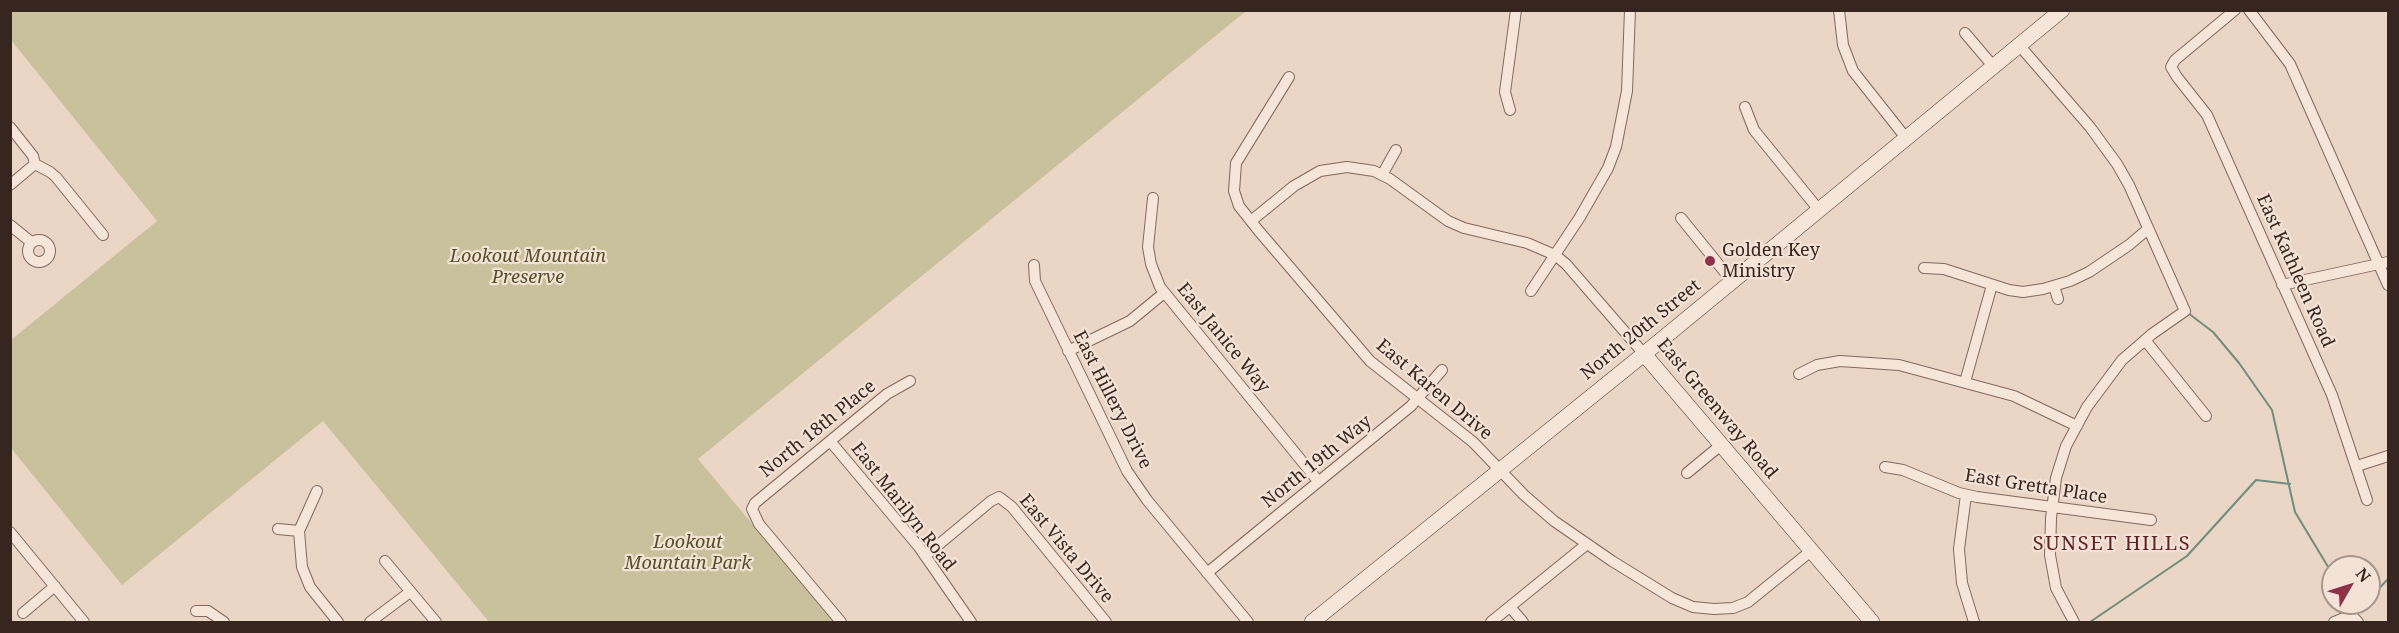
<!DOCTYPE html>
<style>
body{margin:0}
#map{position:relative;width:2399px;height:633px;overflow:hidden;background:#ebd6c6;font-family:"Noto Serif",serif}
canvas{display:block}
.frame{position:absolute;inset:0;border:12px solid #372520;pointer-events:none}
.north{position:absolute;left:2321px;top:555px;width:60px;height:60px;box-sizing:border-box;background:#f3e2d5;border:2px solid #a8968d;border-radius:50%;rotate:51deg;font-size:16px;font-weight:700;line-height:24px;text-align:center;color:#372520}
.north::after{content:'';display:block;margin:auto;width:21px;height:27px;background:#90314c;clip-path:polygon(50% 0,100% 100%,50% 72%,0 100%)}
</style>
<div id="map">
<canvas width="2399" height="633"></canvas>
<div class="frame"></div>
<div class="north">N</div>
</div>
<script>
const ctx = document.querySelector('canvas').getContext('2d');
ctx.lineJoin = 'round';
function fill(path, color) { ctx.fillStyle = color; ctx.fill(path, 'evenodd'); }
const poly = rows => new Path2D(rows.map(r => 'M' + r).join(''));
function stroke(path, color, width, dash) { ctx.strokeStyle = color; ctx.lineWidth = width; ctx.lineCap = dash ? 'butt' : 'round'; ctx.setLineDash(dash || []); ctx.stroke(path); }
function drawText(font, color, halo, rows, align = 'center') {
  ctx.font = font + ' "Noto Serif",serif'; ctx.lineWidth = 4.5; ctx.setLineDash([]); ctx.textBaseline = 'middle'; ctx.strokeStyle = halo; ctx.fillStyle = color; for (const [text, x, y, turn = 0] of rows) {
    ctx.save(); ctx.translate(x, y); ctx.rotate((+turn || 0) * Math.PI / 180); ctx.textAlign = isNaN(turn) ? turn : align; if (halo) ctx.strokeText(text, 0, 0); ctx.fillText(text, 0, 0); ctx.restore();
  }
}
fill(poly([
 [10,11,11,10,1246,11,698,459,834,622,489,622,323,421,122,585,11,448,11,340,157,221,11,40]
]), '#c9c19b');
stroke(poly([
 [2188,313,2213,332,2239,363,2272,410,2295,512,2333,575],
 [2369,599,2388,579],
 [2347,603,2350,612],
 [2353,613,2365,603],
 [2090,622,2187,556,2256,480,2290,484]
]), '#6f8d7d', 2);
const street = poly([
 [1839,10,1843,45,1853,71,1906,138],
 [2235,10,2175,60,2171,67,2177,77,2207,115,2332,395,2367,500],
 [2249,10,2290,64,2388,285],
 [1965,33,1993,66],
 [2019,45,2090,127,2117,164,2129,185,2185,311,2152,334,2122,360,2087,407,2066,446,2056,478,2051,518,2050,555,2056,588,2074,622],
 [1289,77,1236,163,1234,191,1239,206,1258,230,1370,361,1473,442,1524,495,1554,521,1612,561,1672,598,1693,607,1714,609,1733,608,1748,602,1811,551],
 [1745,107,1754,130,1819,210],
 [1510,110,1505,92,1516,10],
 [10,127,33,156,35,164],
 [35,164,50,172,56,177,103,235],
 [1382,175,1396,150],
 [10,185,35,164],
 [1153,198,1148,247,1151,264,1160,287,1318,481],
 [1681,218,1732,281],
 [1251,221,1294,186,1320,171,1347,167,1374,171,1390,179,1448,221,1464,228,1527,243,1555,255,1566,264,1644,354],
 [10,225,31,242],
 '28 251a11 11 0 1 1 22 0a11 11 0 1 1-22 0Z',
 [1034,265,1035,281,1127,471,1147,500,1248,622],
 [1924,268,1944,269,2009,290,2023,292,2043,289,2070,281,2089,272,2129,245,2148,229],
 [2282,285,2388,262],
 [2054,286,2058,299],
 [1531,291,1580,217,1608,168,1616,147,1627,91,1630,10],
 [2145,340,2206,416],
 [1068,351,1130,321,1164,293],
 [1799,374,1817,365,1840,361,1899,365,2014,396,2077,426],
 [1965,382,1992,285],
 [830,441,919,547,971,622],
 [2357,466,2388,456],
 [1885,467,1903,470,1959,493,1977,497,2151,520],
 [1687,473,1721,445],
 [317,491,299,531,302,567,310,587,338,622],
 [1966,495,1959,549,1962,583,1974,622],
 [278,529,299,531],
 [10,532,84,622],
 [925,556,991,501,999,497,1012,507,1106,622],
 [385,561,436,622],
 [1207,573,1411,406,1442,370],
 [1510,607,1523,622],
 [196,611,208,611,224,622],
 [23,613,55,586],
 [370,622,410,592],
 [841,622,759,524,752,509,755,503,887,394,910,381],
 [1491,622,1587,544],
 [2334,622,2351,615,2358,622]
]);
const secondary = poly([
 [1644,354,1872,622],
 [1312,622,1644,354,2062,10]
]);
stroke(street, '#85675d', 12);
stroke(secondary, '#674940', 16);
stroke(street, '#f6e5d9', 10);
stroke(secondary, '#f6e5d9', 15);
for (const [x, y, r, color] of [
 [1710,261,6,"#90314c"]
]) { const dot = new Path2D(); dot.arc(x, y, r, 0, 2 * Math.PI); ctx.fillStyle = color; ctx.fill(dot); stroke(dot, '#f3e2d5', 2); }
drawText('18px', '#372520', '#f3e2d5', [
 ["Golden Key",1722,251],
 ["Ministry",1722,272]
], 'left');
drawText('italic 18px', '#525028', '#f3e2d5', [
 ["Lookout Mountain",528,257],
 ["Preserve",528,278],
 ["Lookout",688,543],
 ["Mountain Park",688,564]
]);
drawText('18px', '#372520', '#f3e2d5', [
 ["East Kathleen Road",2295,271,66],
 ["North 20th Street",1641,330,-39],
 ["East Janice Way",1223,338,51],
 ["East Karen Drive",1434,390,40],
 ["East Hillery Drive",1112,400,63],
 ["East Greenway Road",1717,409,50],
 ["North 18th Place",818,429,-39],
 ["North 19th Way",1317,462,-39],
 ["East Gretta Place",2036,487,9],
 ["East Marilyn Road",903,507,52],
 ["East Vista Drive",1066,549,50]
]);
ctx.letterSpacing = '1.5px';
drawText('20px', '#602227', '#f3e2d5', [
 ["SUNSET HILLS",2112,544]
]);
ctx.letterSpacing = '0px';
</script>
